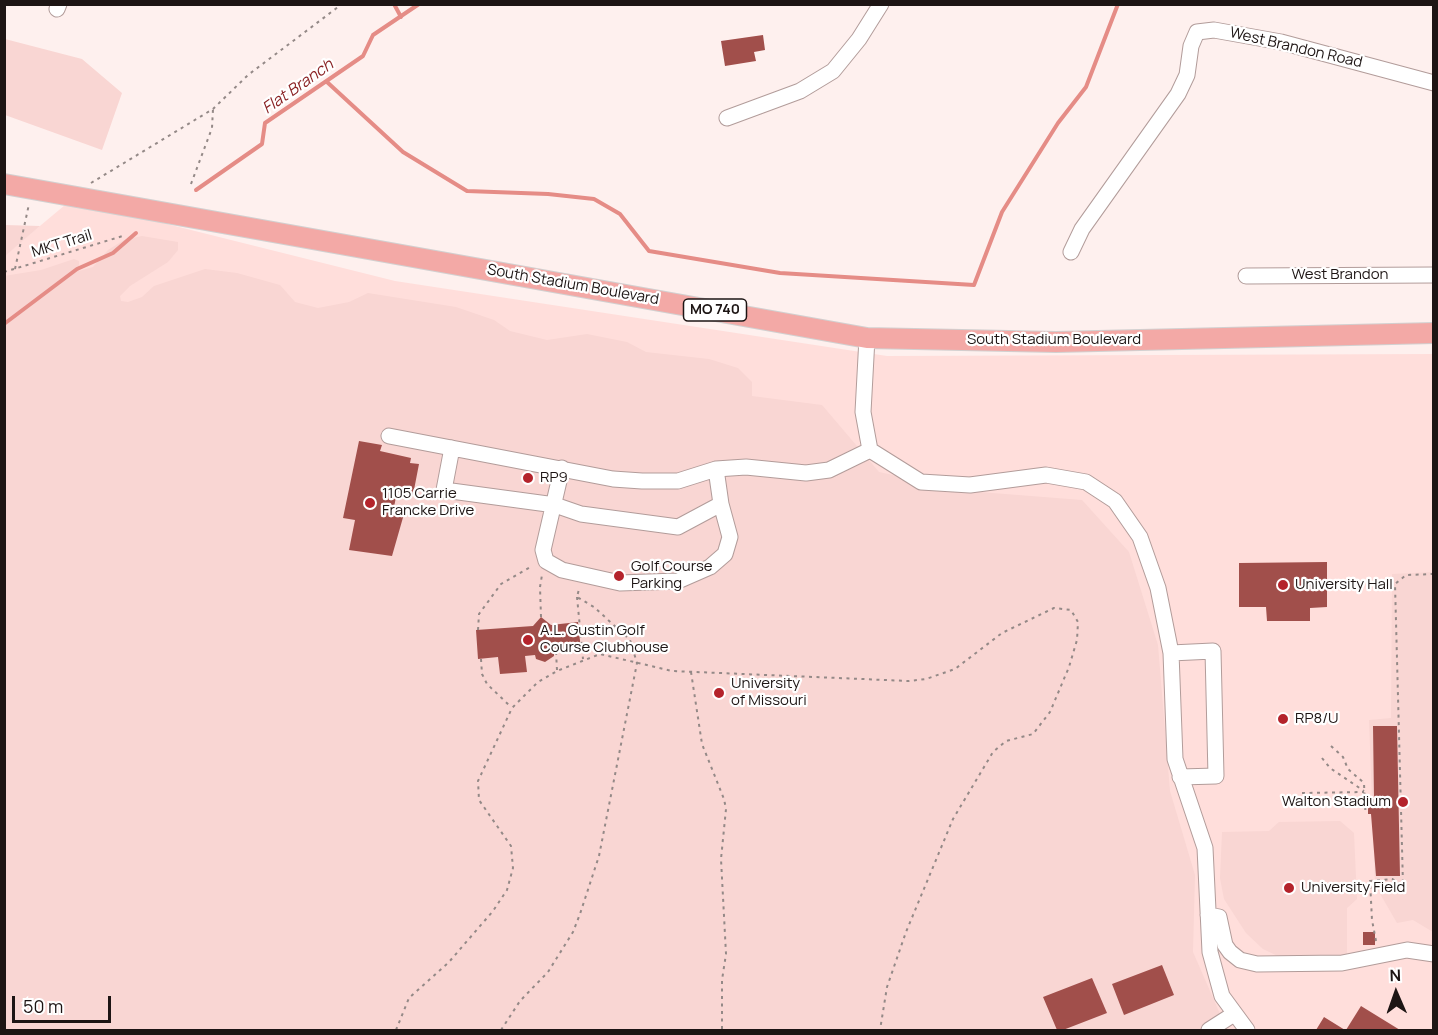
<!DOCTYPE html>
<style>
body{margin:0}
#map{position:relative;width:1438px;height:1035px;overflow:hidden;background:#fef0ee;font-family:Manrope,sans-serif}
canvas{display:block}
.frame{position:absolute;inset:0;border:6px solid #1d1514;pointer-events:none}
.north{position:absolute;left:1366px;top:963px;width:60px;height:60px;-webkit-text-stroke:4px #fff;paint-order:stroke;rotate:358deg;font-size:16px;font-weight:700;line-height:24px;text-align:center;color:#1d1514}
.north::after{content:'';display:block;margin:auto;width:21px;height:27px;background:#1d1514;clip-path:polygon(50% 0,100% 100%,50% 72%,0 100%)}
.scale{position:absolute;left:12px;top:996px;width:99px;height:27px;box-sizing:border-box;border:3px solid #1d1514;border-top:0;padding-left:8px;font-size:18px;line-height:21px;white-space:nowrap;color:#1d1514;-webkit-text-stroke:4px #fff;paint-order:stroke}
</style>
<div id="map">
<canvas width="1438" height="1035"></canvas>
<div class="frame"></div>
<div class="north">N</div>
<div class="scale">50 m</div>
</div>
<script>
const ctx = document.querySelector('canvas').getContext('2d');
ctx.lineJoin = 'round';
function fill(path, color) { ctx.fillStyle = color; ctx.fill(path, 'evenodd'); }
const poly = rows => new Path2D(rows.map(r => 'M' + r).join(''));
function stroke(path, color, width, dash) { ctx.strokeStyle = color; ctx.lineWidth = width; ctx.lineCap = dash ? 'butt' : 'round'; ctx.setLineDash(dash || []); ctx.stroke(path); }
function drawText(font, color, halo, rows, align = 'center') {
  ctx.font = font + ' Manrope,sans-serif'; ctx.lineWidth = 4.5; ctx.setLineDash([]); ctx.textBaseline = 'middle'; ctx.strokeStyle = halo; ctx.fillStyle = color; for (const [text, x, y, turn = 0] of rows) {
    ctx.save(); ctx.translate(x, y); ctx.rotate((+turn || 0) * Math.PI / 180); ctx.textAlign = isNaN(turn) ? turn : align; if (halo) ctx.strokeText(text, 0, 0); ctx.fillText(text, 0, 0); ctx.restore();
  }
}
fill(poly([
 [71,200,395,281,887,356,1433,354,1433,1030,5,1030,4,256]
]), '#ffdedb');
fill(poly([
 [5,39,82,59,122,93,102,150,5,115],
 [5,225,40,226,5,256],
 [142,236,178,242,178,250,168,262,130,286,120,296,121,301,128,302,142,297,154,286,205,269,237,273,280,285,295,302,318,308,349,302,368,293,456,307,494,320,510,331,547,340,587,334,627,342,646,352,709,359,738,368,752,382,752,396,822,405,879,472,967,491,1082,500,1129,552,1158,645,1170,791,1195,875,1193,952,1227,1030,5,1030,4,276,41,270,74,259,79,261,79,271,93,267,108,250,124,240],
 [1433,572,1433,932,1413,920,1397,923,1375,885,1369,720,1391,718,1392,574],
 [1340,821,1354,833,1357,899,1347,908,1347,954,1326,960,1284,959,1263,949,1246,933,1224,899,1220,878,1222,832,1269,831,1279,822]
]), '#f9d6d3');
stroke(poly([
 [394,4,401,17],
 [327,82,403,152,467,191,548,194,594,199,620,214,649,251,780,273,974,285,1002,212,1058,123,1086,87,1118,4],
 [196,190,262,144,265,123,363,56,373,35,419,4],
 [4,324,77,269,113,253,136,233]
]), '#e58c86', 4);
fill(poly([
 [763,35,765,50,754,52,756,61,725,66,721,41],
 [359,441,382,445,380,451,411,458,410,463,419,464,413,495,397,492,393,512,404,514,392,556,349,550,355,520,343,518],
 [1327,562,1327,607,1310,608,1310,621,1267,621,1266,607,1239,607,1239,563],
 [541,617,551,625,578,622,581,650,554,652,554,656,545,662,536,659,535,655,525,656,527,672,500,674,498,657,478,659,476,630,533,626],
 [1373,726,1397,726,1400,876,1376,876,1371,814,1368,814,1368,808,1367,799,1374,799],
 [1363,932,1375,932,1375,945,1363,945],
 [1162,965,1174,995,1124,1015,1112,984],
 [1092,978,1107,1013,1063,1030,1057,1030,1043,997],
 [1361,1006,1400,1030,1346,1030],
 [1324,1017,1345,1030,1316,1030]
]), '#a14f4b');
const minor = poly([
 [57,9,59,4],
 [727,118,800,91,833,71,859,39,881,4],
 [1071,252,1082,229,1178,94,1187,75,1191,46,1197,32,1214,30,1281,42,1434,83],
 [1246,276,1434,275],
 [867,338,863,412,870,450,921,482,970,485,1046,475,1086,482,1115,501,1140,537,1158,588,1171,653,1175,759,1205,848,1210,952,1222,996,1247,1030],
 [389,436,613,479,642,481,678,481,716,469,746,467,806,473,829,470,870,450],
 [452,448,444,490,555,505,581,514,678,527,721,504],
 [562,468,543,550,546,561,562,570,620,583,678,581,710,567,725,554,730,537,721,504,716,469],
 [1171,653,1213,651,1216,776,1180,777],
 [1208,915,1219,917,1225,945,1230,952,1240,960,1257,964,1342,963,1407,950,1434,954],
 [1209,1030,1234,1014]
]);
const major = poly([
 [4,184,867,338,1056,342,1434,333]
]);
stroke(minor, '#b29c9a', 17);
stroke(major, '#d2d0d0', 22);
stroke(poly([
 [91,183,213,109,248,75,342,4],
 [191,184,212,128,213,109],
 [15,269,29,204],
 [4,272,126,235],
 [577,597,583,659],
 [541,617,540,587,542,575],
 [478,630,479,614,501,584,532,566],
 [556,652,557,670],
 [481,659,482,674,487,684,511,707],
 [691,672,702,744,724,799,726,809,721,859,726,954,722,980,722,1030],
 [1331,746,1343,757,1348,769,1364,783,1365,809,1368,808],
 [1322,758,1330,768,1364,791],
 [1302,793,1364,792],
 [1376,941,1372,920,1370,881,1392,879,1403,885,1395,584,1406,575,1434,574],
 [396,1030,409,998,449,962,493,911,507,890,513,868,511,846,479,800,478,781,512,708,538,682,557,671,600,654,672,671,909,681,926,679,955,669,1002,633,1054,608,1071,610,1078,622,1077,640,1069,667,1050,712,1033,734,1006,741,993,752,953,819,906,932,887,987,880,1030],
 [501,1030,520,1001,548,972,573,932,580,914,599,856,637,663,630,640,594,607,577,597,579,589]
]), '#948987', 2, [3, 4.5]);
stroke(minor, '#fff', 15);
stroke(major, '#f3a9a6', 20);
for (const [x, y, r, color] of [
 [528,478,6,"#b4232b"],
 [370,503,6,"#b4232b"],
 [619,576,6,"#b4232b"],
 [1283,585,6,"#b4232b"],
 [528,640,6,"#b4232b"],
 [719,693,6,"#b4232b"],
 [1283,719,6,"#b4232b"],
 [1403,802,6,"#b4232b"],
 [1289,888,6,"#b4232b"]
]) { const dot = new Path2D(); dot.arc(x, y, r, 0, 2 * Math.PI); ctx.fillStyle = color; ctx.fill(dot); stroke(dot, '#fff', 2); }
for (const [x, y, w] of [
 [715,310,63]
]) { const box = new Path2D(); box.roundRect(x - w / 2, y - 11, w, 22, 4.5); ctx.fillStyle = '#fff'; ctx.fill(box); stroke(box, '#1d1514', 1.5); }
drawText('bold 14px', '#1d1514', null, [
 ["MO 740",715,310]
]);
drawText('15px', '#1d1514', '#fff', [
 ["West Brandon Road",1296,48,13],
 ["MKT Trail",62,244,-17],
 ["West Brandon",1340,275],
 ["South Stadium Boulevard",573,285,10],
 ["South Stadium Boulevard",1054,340]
]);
drawText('15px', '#1d1514', '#fff', [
 ["RP9",540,478],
 ["1105 Carrie",382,494],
 ["Francke Drive",382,511],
 ["Golf Course",631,567],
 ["Parking",631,584],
 ["University Hall",1295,585],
 ["A.L. Gustin Golf",540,631],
 ["Course Clubhouse",540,648],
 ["University",731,684],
 ["of Missouri",731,701],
 ["RP8/U",1295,719],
 ["Walton Stadium",1391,802,"right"],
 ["University Field",1301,888]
], 'left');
drawText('italic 16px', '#8a2224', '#fff', [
 ["Flat Branch",298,87,-35]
]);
</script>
